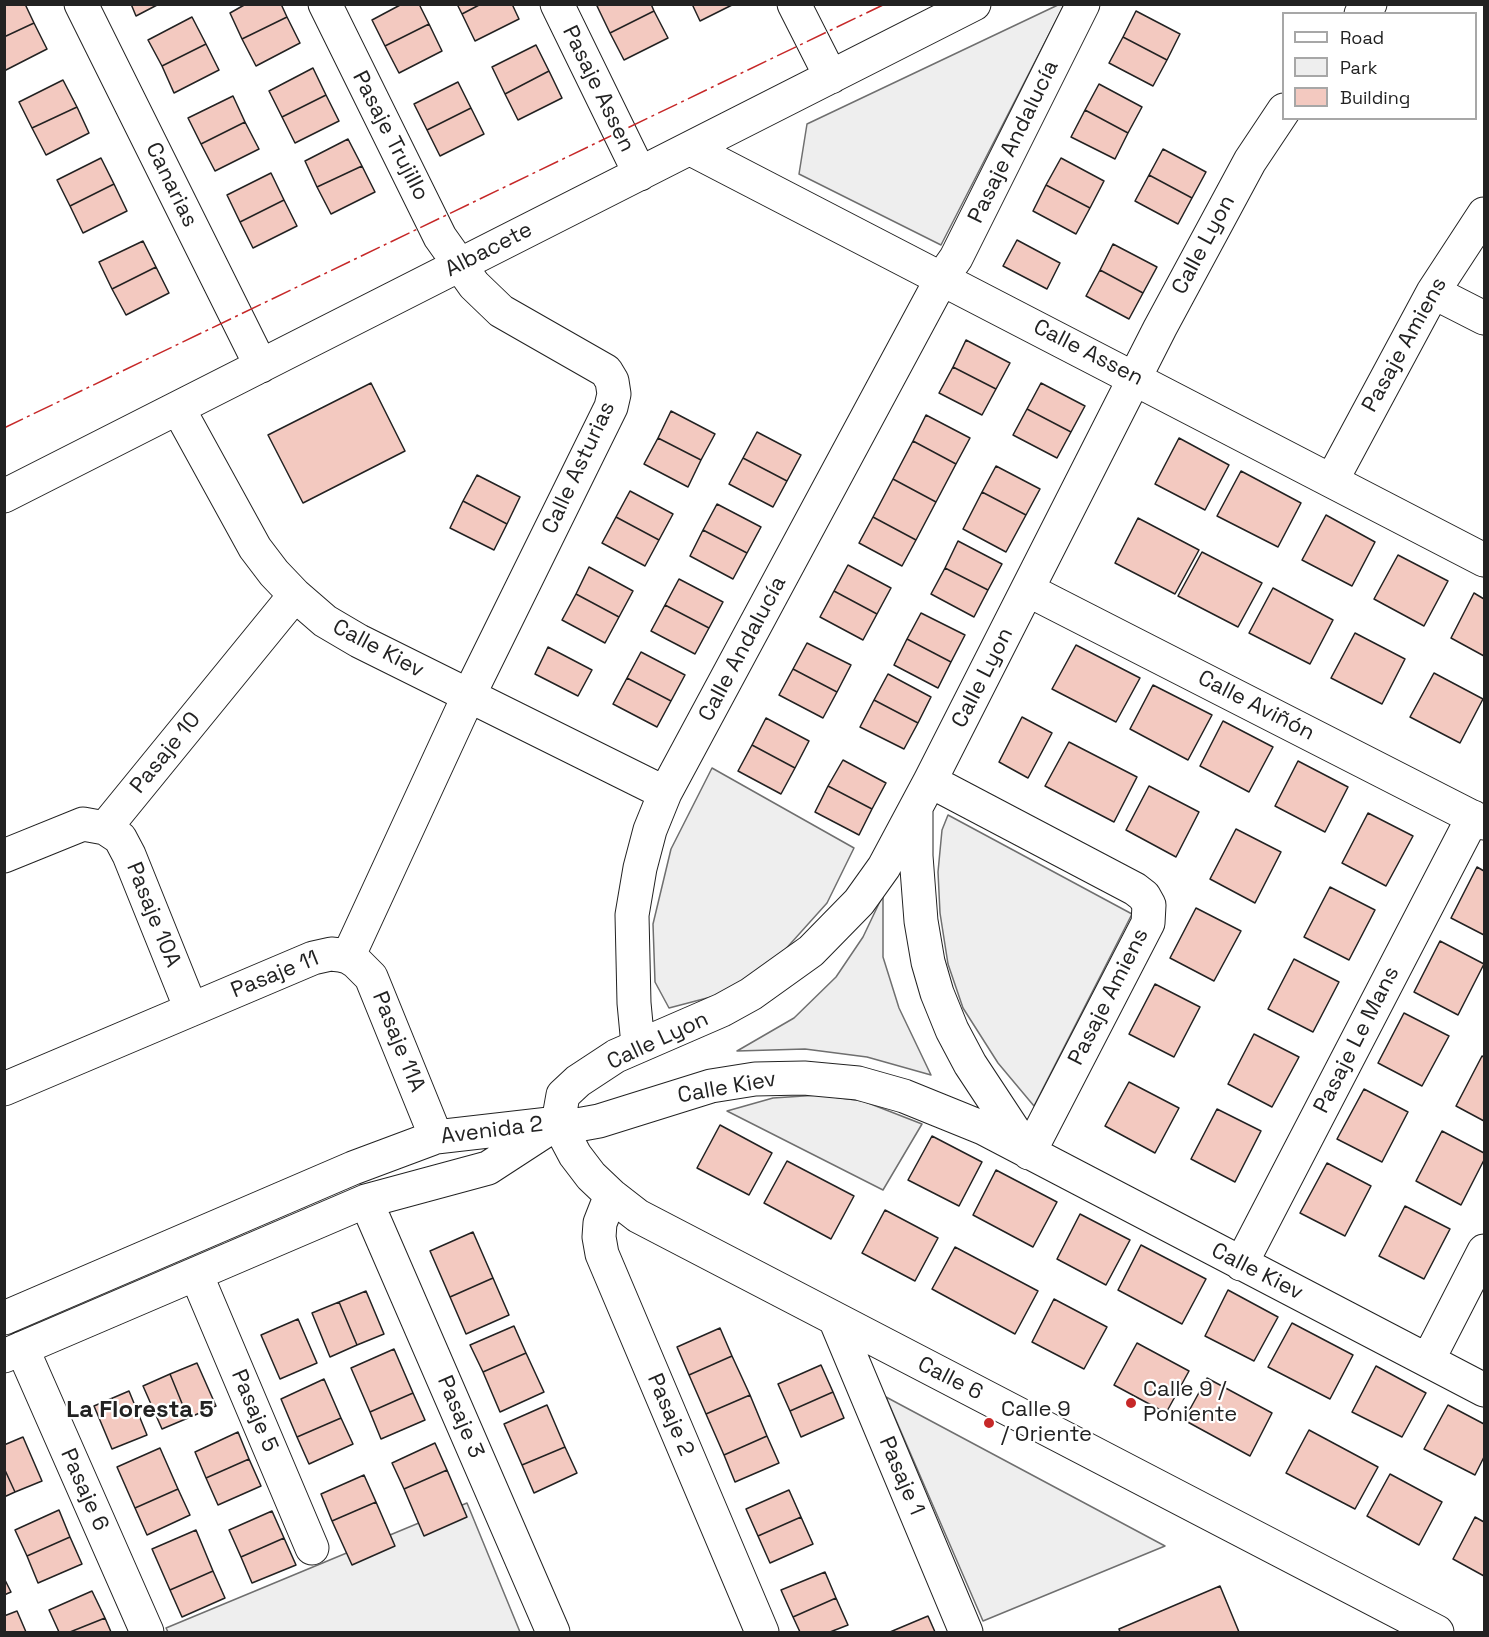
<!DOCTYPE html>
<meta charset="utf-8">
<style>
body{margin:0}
#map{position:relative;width:1489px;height:1637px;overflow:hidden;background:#fff;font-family:"Space Grotesk",sans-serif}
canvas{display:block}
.frame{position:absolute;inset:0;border:6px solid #222;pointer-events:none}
.legend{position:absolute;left:1282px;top:12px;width:195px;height:108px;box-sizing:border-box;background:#fff;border:2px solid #a7a7a7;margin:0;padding:8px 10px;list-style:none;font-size:18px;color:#222}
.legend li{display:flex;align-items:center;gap:12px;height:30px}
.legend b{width:30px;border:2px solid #a7a7a7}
</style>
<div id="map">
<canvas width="1489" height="1637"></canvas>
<div class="frame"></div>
<ul class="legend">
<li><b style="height:8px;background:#fff"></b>Road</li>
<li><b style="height:16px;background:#eee"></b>Park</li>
<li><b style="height:16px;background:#f3c9c0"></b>Building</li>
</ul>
</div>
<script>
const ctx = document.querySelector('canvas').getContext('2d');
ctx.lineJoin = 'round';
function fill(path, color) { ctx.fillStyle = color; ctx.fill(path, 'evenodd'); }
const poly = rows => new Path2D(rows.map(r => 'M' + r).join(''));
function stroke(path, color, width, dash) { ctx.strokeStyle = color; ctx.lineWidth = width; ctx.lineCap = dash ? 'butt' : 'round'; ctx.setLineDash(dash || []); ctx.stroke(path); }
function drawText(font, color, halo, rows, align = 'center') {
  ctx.font = font + ' "Space Grotesk",sans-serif'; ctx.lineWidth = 4.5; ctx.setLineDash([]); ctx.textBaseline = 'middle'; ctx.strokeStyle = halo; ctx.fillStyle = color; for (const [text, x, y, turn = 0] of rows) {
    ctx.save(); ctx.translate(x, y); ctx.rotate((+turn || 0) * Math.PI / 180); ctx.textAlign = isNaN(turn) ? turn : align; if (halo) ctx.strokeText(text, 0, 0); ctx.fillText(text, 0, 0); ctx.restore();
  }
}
const green = poly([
 [1060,4,1064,5,941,245,799,174,807,124,1060,4],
 [712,768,854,848,827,903,783,952,730,992,669,1008,655,982,653,924,671,849,712,768],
 [948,815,1132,914,1034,1106,998,1063,963,1008,948,964,940,913,938,872,942,830,948,815],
 [883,895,883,957,899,1008,931,1075,867,1057,805,1049,737,1051,794,1018,836,977,863,937,883,895],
 [819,1095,863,1101,922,1124,883,1190,727,1111,773,1098,819,1095],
 [886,1397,1165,1546,983,1621,886,1397],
 [467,1503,520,1632,168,1632,166,1628,467,1503]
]);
fill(green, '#eee');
stroke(green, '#6f6f6f', 1.5);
const building = poly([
 [4,4,25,4,34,23,4,37,4,4],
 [131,4,159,4,136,16,131,4],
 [246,4,281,4,287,17,242,39,230,13,246,4],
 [402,4,419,4,429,24,385,46,372,20,402,4],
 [457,4,481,4,462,14,457,4],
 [481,4,512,4,519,19,475,41,462,14,481,4],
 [601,4,651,4,654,11,610,33,597,6,601,4],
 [692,4,734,4,700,21,692,4],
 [654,11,668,38,624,60,610,33,654,11],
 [1136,11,1180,34,1167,60,1123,37,1136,11],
 [192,17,206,44,162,66,148,40,192,17],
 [287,17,300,43,256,66,242,39,287,17],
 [34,23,47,49,4,71,4,37,34,23],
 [429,24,442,51,399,73,385,46,429,24],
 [1123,37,1167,60,1153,86,1109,63,1123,37],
 [206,44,219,70,174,93,162,66,206,44],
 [536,45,549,71,505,94,492,67,536,45],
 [313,68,326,95,282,117,269,91,313,68],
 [549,71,562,98,518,120,505,94,549,71],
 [63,80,77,107,32,128,19,102,63,80],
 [458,82,471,108,427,130,414,104,458,82],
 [1099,84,1142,107,1128,133,1085,110,1099,84],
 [326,95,339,121,295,143,282,117,326,95],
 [233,96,245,122,201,144,188,118,233,96],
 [77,107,89,133,46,155,32,128,77,107],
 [471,108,484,134,440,156,427,130,471,108],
 [1085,110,1128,133,1115,159,1071,137,1085,110],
 [245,122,259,149,215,171,201,144,245,122],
 [348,139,362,166,317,187,305,161,348,139],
 [1163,149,1206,172,1192,198,1149,175,1163,149],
 [101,158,114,184,70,206,57,180,101,158],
 [1061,158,1104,181,1090,208,1046,185,1061,158],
 [362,166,375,192,331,214,317,187,362,166],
 [271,173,284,200,240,222,227,195,271,173],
 [1149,175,1192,198,1178,224,1135,201,1149,175],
 [114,184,127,211,83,233,70,206,114,184],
 [1046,185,1090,208,1076,234,1033,211,1046,185],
 [284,200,297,226,253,248,240,222,284,200],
 [1017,240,1060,263,1047,289,1003,266,1017,240],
 [143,241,156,267,112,289,99,262,143,241],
 [1113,244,1157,267,1143,293,1100,270,1113,244],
 [156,267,169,293,126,315,112,289,156,267],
 [1100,270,1143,293,1129,319,1086,296,1100,270],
 [966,340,1010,363,996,389,953,367,966,340],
 [953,367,996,389,982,415,939,393,953,367],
 [371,383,405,451,303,503,268,435,371,383],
 [1041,383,1085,406,1071,432,1027,409,1041,383],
 [1027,409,1071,432,1057,458,1013,435,1027,409],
 [671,411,715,434,701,460,658,438,671,411],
 [926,415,970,438,956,464,913,441,926,415],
 [757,432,801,455,787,481,743,458,757,432],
 [658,438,701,460,688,487,644,464,658,438],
 [1179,438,1229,465,1205,510,1155,484,1179,438],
 [913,441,956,464,936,502,893,479,913,441],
 [743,458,787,481,773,507,729,484,743,458],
 [996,466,1040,489,1026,515,982,492,996,466],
 [1241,471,1301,503,1278,547,1217,516,1241,471],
 [477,475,520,497,507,524,463,501,477,475],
 [893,479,936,502,916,540,873,517,893,479],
 [630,491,673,514,659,540,616,517,630,491],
 [982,492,1026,515,1006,552,963,529,982,492],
 [463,501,507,524,494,550,450,528,463,501],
 [717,504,761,527,747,553,703,530,717,504],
 [1326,515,1375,542,1352,586,1302,560,1326,515],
 [616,517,659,540,645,566,602,543,616,517],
 [873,517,916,540,902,566,859,543,873,517],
 [1138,518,1199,550,1175,594,1115,563,1138,518],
 [703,530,747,553,733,579,690,556,703,530],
 [958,541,1002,564,988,590,945,568,958,541],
 [1202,552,1262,583,1238,627,1178,596,1202,552],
 [1398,555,1448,581,1424,626,1374,599,1398,555],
 [848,565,891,588,877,614,834,591,848,565],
 [589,567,633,591,619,617,576,594,589,567],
 [945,568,988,590,974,617,931,594,945,568],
 [679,579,723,602,709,628,665,605,679,579],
 [1273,588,1333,620,1310,664,1249,633,1273,588],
 [834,591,877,614,863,640,820,617,834,591],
 [1474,593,1484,599,1484,656,1451,638,1474,593],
 [576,594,619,617,605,643,562,620,576,594],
 [665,605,709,628,695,654,651,631,665,605],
 [921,613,965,635,951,662,907,639,921,613],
 [1355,633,1405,659,1382,704,1331,678,1355,633],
 [907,639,951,662,938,688,894,665,907,639],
 [807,643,851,665,837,692,793,669,807,643],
 [1076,645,1140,678,1116,722,1052,689,1076,645],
 [548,647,592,670,578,696,535,674,548,647],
 [641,652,685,675,671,701,627,678,641,652],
 [793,669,837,692,823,718,779,695,793,669],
 [1434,673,1483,699,1460,743,1410,717,1434,673],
 [888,674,931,697,918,723,874,700,888,674],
 [627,678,671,701,657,727,613,704,627,678],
 [1153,685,1212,715,1188,760,1130,729,1153,685],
 [874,700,918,723,904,749,860,727,874,700],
 [1022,717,1052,733,1028,778,999,762,1022,717],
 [766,718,809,741,795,768,752,745,766,718],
 [1223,721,1273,747,1249,792,1200,766,1223,721],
 [1069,742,1137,777,1114,822,1045,786,1069,742],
 [752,745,795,768,781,794,738,771,752,745],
 [843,760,886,783,872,809,828,786,843,760],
 [1298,761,1348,787,1325,832,1275,806,1298,761],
 [828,786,872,809,859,835,815,812,828,786],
 [1149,786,1199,812,1176,857,1126,830,1149,786],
 [1368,813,1413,836,1386,886,1342,863,1368,813],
 [1236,829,1281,852,1255,903,1210,879,1236,829],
 [1477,867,1484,871,1484,935,1451,918,1477,867],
 [1330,887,1375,910,1349,960,1304,937,1330,887],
 [1196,908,1241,931,1214,981,1170,958,1196,908],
 [1440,941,1484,964,1458,1015,1414,992,1440,941],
 [1294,959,1339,982,1313,1032,1268,1009,1294,959],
 [1155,984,1200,1007,1174,1057,1129,1034,1155,984],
 [1404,1013,1449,1036,1422,1086,1378,1063,1404,1013],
 [1254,1034,1299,1057,1272,1107,1228,1084,1254,1034],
 [1482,1056,1484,1057,1484,1121,1456,1106,1482,1056],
 [1129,1082,1179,1108,1155,1153,1105,1126,1129,1082],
 [1364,1089,1408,1112,1382,1162,1337,1139,1364,1089],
 [1217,1109,1261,1131,1235,1182,1191,1159,1217,1109],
 [720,1125,772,1153,749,1195,697,1168,720,1125],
 [1442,1131,1484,1153,1484,1160,1461,1205,1416,1181,1442,1131],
 [932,1136,982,1162,959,1206,908,1180,932,1136],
 [787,1161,854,1196,831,1239,764,1203,787,1161],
 [1327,1163,1371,1186,1345,1236,1300,1213,1327,1163],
 [996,1170,1057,1202,1033,1247,973,1215,996,1170],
 [1405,1206,1450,1229,1424,1279,1379,1256,1405,1206],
 [885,1210,938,1238,915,1281,862,1253,885,1210],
 [1080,1214,1130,1240,1106,1285,1057,1259,1080,1214],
 [473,1232,493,1278,450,1297,430,1251,473,1232],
 [1141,1245,1206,1279,1182,1324,1118,1290,1141,1245],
 [955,1247,1038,1291,1015,1334,932,1289,955,1247],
 [493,1278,509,1315,466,1334,450,1297,493,1278],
 [1228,1290,1278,1317,1254,1361,1205,1336,1228,1290],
 [366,1291,384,1334,357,1345,339,1302,366,1291],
 [1054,1299,1107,1327,1084,1369,1032,1342,1054,1299],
 [339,1302,357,1345,330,1357,312,1313,339,1302],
 [298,1319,317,1363,280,1379,261,1335,298,1319],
 [1292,1323,1353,1355,1330,1399,1268,1367,1292,1323],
 [514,1326,526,1353,483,1372,470,1345,514,1326],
 [720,1328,732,1356,689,1375,677,1347,720,1328],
 [1137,1343,1189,1371,1166,1413,1114,1385,1137,1343],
 [394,1349,413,1393,370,1412,351,1368,394,1349],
 [526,1353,544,1392,500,1412,483,1372,526,1353],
 [732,1356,750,1395,706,1414,689,1375,732,1356],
 [197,1363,216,1406,188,1418,170,1374,197,1363],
 [821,1365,833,1392,790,1411,778,1384,821,1365],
 [1376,1366,1426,1393,1402,1437,1352,1412,1376,1366],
 [170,1374,188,1418,162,1429,143,1386,170,1374],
 [1207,1378,1272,1413,1250,1456,1184,1420,1207,1378],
 [324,1379,341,1418,297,1437,281,1399,324,1379],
 [129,1391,147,1435,112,1449,94,1406,129,1391],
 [833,1392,844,1418,801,1437,790,1411,833,1392],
 [413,1393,425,1420,381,1439,370,1412,413,1393],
 [750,1395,767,1436,724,1455,706,1414,750,1395],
 [547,1405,565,1447,522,1465,504,1424,547,1405],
 [1448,1405,1484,1424,1484,1457,1475,1475,1424,1449,1448,1405],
 [341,1418,353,1444,309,1464,297,1437,341,1418],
 [1309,1430,1378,1467,1355,1509,1286,1473,1309,1430],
 [238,1432,249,1459,206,1478,195,1452,238,1432],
 [767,1436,779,1463,735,1482,724,1455,767,1436],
 [23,1437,42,1481,15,1492,4,1468,4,1445,23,1437],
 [435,1443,447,1470,404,1489,392,1463,435,1443],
 [565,1447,577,1473,534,1493,522,1465,565,1447],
 [160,1448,178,1489,135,1508,117,1467,160,1448],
 [249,1459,261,1486,218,1505,206,1478,249,1459],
 [4,1468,15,1492,4,1497,4,1468],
 [447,1470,467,1517,424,1536,404,1489,447,1470],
 [1390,1474,1442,1502,1419,1545,1367,1516,1390,1474],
 [364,1475,376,1502,332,1521,321,1494,364,1475],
 [178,1489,190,1515,147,1535,135,1508,178,1489],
 [789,1490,801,1517,758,1536,746,1509,789,1490],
 [376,1502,395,1546,352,1565,332,1521,376,1502],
 [59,1510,70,1537,27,1556,15,1530,59,1510],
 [272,1511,284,1538,241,1557,229,1530,272,1511],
 [801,1517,813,1544,770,1563,758,1536,801,1517],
 [1475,1517,1484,1522,1484,1576,1453,1559,1475,1517],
 [196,1530,213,1571,170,1590,152,1549,196,1530],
 [70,1537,82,1564,38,1583,27,1556,70,1537],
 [284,1538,296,1565,252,1583,241,1557,284,1538],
 [213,1571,225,1598,182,1617,170,1590,213,1571],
 [825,1572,836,1598,793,1617,781,1590,825,1572],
 [4,1578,11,1592,4,1595,4,1578],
 [1220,1586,1239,1632,1120,1632,1119,1629,1220,1586],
 [92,1591,105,1618,70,1632,59,1632,49,1610,92,1591],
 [836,1598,848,1625,830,1632,800,1632,793,1617,836,1598],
 [17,1611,26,1632,4,1632,4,1616,17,1611],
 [928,1616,935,1632,890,1632,928,1616],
 [105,1618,111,1632,70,1632,105,1618]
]);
fill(building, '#f3c9c0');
stroke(building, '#222', 1.5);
const minor = poly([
 [81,4,261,366],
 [325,4,440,237,474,285,501,311,606,371,612,381,614,394,611,407,469,695,348,957],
 [557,4,640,174],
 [794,4,831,77],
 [1361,14,1370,4],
 [691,149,1484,560],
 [1433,292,1484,318],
 [178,408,255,548,274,573,295,595,325,621,359,641,665,793],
 [1332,480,1433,292,1484,214],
 [4,496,974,4],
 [1028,590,1484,823],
 [930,781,1135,889,1144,896,1149,905,1148,923,1029,1153],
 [916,810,916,856,921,921,928,962,937,993,952,1030,970,1064,1026,1149],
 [105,828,295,595],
 [4,856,83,824,105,828,120,838,129,855,191,1009],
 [638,1045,634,1003,632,915,640,868,650,830,665,793,942,278,956,258,1083,4],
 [4,1089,313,958,331,954,340,955,348,957,356,962,371,977,436,1137],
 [558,1123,563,1095,578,1081,616,1056,722,1010,751,994,811,951,859,902,884,867,930,781,1160,328,1250,161,1284,110],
 [558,1123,575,1155,591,1176,611,1195,638,1216,1437,1632],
 [611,1195,600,1223,599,1237,602,1254,762,1632],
 [366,1201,553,1632],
 [1241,1264,1473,817],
 [196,1274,312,1548],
 [4,1318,353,1168,436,1137,558,1123,577,1125,599,1121,711,1086,755,1079,804,1078,858,1083,904,1096,983,1128,1484,1390],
 [835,1319,966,1632],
 [22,1348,147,1632],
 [4,1356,366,1201,488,1168,551,1127],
 [1428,1360,1484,1251]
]);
stroke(minor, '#222', 35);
stroke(minor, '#fff', 33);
stroke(poly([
 [4,428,885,4]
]), '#c62828', 1.5, [21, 4.5, 3, 4.5]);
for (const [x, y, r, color] of [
 [1131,1403,6,"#c62828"],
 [989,1423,6,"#c62828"]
]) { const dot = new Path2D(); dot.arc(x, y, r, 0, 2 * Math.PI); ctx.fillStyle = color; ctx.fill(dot); stroke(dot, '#fff', 2); }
drawText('22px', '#222', '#fff', [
 ["Pasaje Assen",598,89,64],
 ["Pasaje Trujillo",390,136,63],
 ["Pasaje Andalucía",1014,142,-64],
 ["Canarias",171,185,64],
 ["Calle Lyon",1204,245,-62],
 ["Albacete",489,250,-27],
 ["Pasaje Amiens",1405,345,-61],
 ["Calle Assen",1088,353,27],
 ["Calle Asturias",579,468,-65],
 ["Calle Kiev",378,649,28],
 ["Calle Andalucía",743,649,-62],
 ["Calle Lyon",983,678,-63],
 ["Calle Aviñón",1256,706,27],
 ["Pasaje 10",166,753,-51],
 ["Pasaje 10A",153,915,68],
 ["Pasaje 11",275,975,-22],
 ["Pasaje Amiens",1109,997,-63],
 ["Pasaje Le Mans",1357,1040,-63],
 ["Calle Lyon",658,1041,-25],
 ["Pasaje 11A",398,1042,68],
 ["Calle Kiev",727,1088,-10],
 ["Avenida 2",492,1131,-7],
 ["Calle Kiev",1257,1272,27],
 ["Calle 6",950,1379,27],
 ["Pasaje 5",254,1411,67],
 ["Pasaje 2",670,1415,67],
 ["Pasaje 3",460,1417,67],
 ["Pasaje 1",901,1476,67],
 ["Pasaje 6",84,1490,66]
]);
drawText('22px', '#222', '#fff', [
 ["Calle 9 /",1143,1390],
 ["Poniente",1143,1415],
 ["Calle 9",1001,1410],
 ["/ Oriente",1001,1435]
], 'left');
drawText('bold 24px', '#222', '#fff', [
 ["La Floresta 5",140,1410]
]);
</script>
